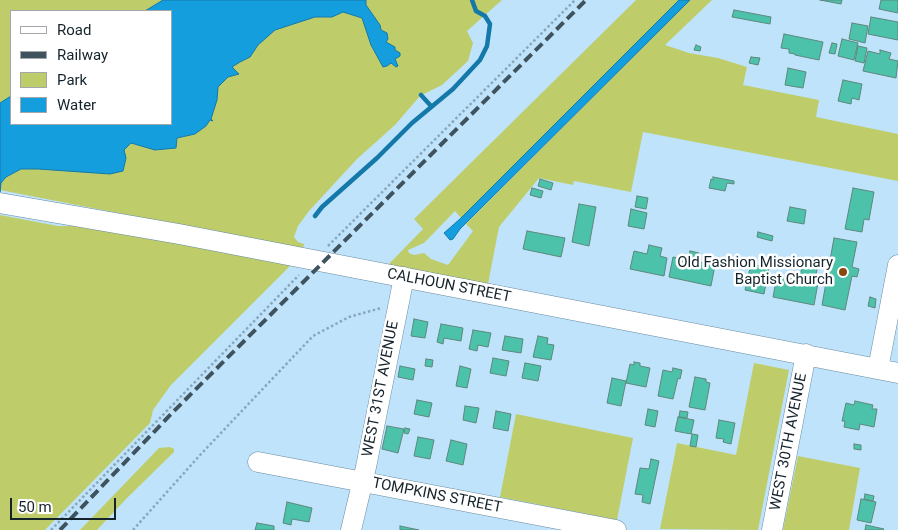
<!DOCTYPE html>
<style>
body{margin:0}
#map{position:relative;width:898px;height:530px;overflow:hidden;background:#bfe3fb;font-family:Roboto,sans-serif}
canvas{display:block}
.legend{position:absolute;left:10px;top:10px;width:162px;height:115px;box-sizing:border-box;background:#fff;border:1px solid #a1a7aa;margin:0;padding:6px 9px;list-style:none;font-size:15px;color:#15232b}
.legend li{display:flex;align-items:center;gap:10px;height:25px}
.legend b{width:25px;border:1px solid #a1a7aa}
.scale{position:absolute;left:10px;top:498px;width:106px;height:22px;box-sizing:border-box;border:2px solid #15232b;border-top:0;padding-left:6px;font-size:15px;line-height:18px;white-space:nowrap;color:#15232b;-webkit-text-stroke:4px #fff;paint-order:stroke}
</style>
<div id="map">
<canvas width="898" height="530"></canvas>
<ul class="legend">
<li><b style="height:6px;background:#fff"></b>Road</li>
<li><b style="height:6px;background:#3f535f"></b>Railway</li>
<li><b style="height:14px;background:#becd69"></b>Park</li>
<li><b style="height:14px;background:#149edd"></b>Water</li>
</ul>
<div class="scale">50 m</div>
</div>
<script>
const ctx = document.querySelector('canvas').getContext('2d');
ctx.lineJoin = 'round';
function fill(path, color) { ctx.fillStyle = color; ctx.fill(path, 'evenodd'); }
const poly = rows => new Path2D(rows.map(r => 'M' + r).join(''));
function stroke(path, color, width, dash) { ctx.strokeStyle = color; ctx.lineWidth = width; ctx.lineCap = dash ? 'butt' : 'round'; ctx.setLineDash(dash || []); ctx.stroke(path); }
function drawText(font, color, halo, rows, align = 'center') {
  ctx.font = font + ' Roboto,sans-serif'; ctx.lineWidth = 5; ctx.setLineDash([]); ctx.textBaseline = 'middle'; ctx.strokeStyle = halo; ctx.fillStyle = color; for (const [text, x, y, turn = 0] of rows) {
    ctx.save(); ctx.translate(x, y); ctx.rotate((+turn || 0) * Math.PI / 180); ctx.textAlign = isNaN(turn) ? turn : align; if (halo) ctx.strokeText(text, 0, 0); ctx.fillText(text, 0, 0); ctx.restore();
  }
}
fill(poly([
 [0,0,207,0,171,11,11,11,11,108,0,114],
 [353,0,502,0,467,31,473,43,468,61,442,85,420,96,395,125,357,159,309,211,298,226,294,237,298,242,304,244,303,249,0,190,1,183,6,177,21,169,38,169,119,148,171,124,211,119,199,95,265,32],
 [636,0,679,0,461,218,455,211,424,243,408,250,409,253,414,255,424,253,431,259,448,265,473,231,466,224,690,0,712,0,665,45,689,53,718,58,747,67,743,85,819,100,816,117,898,134,898,181,643,132,631,192,574,181,573,185,539,178,499,227,488,284,387,266,423,229,414,219],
 [0,215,58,226,81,226,293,263,171,385,153,410,150,423,45,530,0,530],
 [754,363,789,370,758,530,660,529,677,443,736,455],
 [516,414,633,438,617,520,500,497],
 [170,447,174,449,174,452,127,498,97,530,80,530,159,448],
 [798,456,860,468,849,530,783,530]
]), '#becd69');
const water = poly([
 [163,0,366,0,366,5,380,25,381,30,387,33,388,39,386,42,395,47,395,50,400,53,400,56,395,59,398,66,396,67,391,63,387,66,383,67,371,45,362,18,343,12,332,17,315,17,275,30,258,45,250,57,240,62,232,67,239,74,228,77,218,87,217,100,211,119,213,121,210,120,206,126,195,134,177,138,176,148,155,150,131,143,124,150,126,158,123,171,110,174,38,169,21,169,6,177,1,183,0,192,0,103,11,96,11,124,171,124,171,11,145,11,163,0],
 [679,0,690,0,460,229,453,239,450,240,444,233,461,218,679,0]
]);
fill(water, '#149edd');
stroke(water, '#1479a8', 1);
stroke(poly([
 [421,95,431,106],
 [315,216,322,207,377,158,412,123,453,89,480,60,487,46,490,24,485,16,476,11,472,0]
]), '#1479a8', 4.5);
const building = poly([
 [820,0,842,0,841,4,820,0],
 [881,0,898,0,898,13,879,9,881,0],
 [734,10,771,17,770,24,732,17,734,10],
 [871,17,898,22,898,40,868,34,871,17],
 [852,23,868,26,865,43,849,39,852,23],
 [784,34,823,42,819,60,795,55,795,54,789,53,789,49,781,48,784,34],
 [842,39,858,43,854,60,838,56,842,39],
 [832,43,837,44,835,54,829,53,832,43],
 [696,45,701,47,700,51,694,50,696,45],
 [858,46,867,48,864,63,855,61,858,46],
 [880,50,891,53,889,59,898,61,896,78,863,71,868,51,880,54,880,50],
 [751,57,760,58,758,65,749,63,751,57],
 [788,68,806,72,803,88,785,85,788,68],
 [843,80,862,84,859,100,852,98,851,104,838,101,843,80],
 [713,177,734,181,734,184,727,183,725,191,709,188,711,179,713,180,713,177],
 [540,179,553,183,551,190,538,186,540,179],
 [532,188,543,191,541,198,530,195,532,188],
 [853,188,874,192,869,220,864,219,862,232,845,229,853,188],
 [637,196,648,198,646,209,635,207,637,196],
 [579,204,596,207,589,246,572,242,579,204],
 [790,207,806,210,804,224,787,221,790,207],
 [631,209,647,213,644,229,628,226,631,209],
 [527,231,565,238,561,257,523,249,527,231],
 [758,232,773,236,772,241,757,237,758,232],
 [834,238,857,242,852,267,859,269,857,277,852,276,845,310,822,305,834,238],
 [649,245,662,248,660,256,667,258,664,276,630,269,634,251,647,254,649,245],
 [690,251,699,253,697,262,715,265,711,286,669,277,673,257,688,260,690,251],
 [803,261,818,264,815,280,800,277,803,261],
 [751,264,769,268,764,294,745,290,751,264],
 [777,276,818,283,814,305,773,297,777,276],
 [870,297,876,299,875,308,868,306,870,297],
 [414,319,428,322,425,338,411,336,414,319],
 [441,324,463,328,461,341,444,338,443,344,437,342,441,324],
 [473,330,491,333,488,347,478,345,477,351,469,349,473,330],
 [505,336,523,339,521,353,502,350,505,336],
 [538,336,548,338,547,344,554,345,551,360,533,357,538,336],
 [493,358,509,361,506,376,490,373,493,358],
 [426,359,433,360,432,367,425,366,426,359],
 [634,362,640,363,640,366,650,368,646,387,626,383,630,364,634,365,634,362],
 [525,363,541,366,538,381,522,378,525,363],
 [400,366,415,369,413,380,398,377,400,366],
 [460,366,471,369,467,388,456,386,460,366],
 [673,368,682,370,680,379,678,378,673,399,658,396,663,370,672,372,673,368],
 [695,377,706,379,706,382,710,383,705,410,689,407,695,377],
 [612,378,626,381,621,406,607,403,612,378],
 [417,400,432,403,429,417,414,414,417,400],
 [855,401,873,405,872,409,877,409,874,427,860,424,859,430,844,427,845,421,842,421,846,403,854,405,855,401],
 [465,406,479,408,476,423,463,420,465,406],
 [648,409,658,411,655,427,645,425,648,409],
 [496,411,511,414,508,431,493,428,496,411],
 [680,411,688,412,687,418,679,417,680,411],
 [678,417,694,420,691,434,675,431,678,417],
 [719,420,735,423,731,444,723,442,724,439,716,438,719,420],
 [387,426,404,429,398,453,382,449,387,426],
 [405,428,410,429,408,434,404,433,405,428],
 [692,434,698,435,696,447,690,446,692,434],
 [418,437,434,440,430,459,414,456,418,437],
 [451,440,467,444,463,465,446,461,451,440],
 [854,444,861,445,861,450,854,449,854,444],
 [651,459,659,461,650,504,642,502,643,495,635,494,640,468,649,469,651,459],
 [865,494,874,496,873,501,864,499,865,494],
 [861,499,876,502,871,523,857,520,861,499],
 [287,502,312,508,309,522,292,519,291,525,283,523,287,502],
 [257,523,274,526,274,530,255,530,257,523],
 [866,525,884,529,883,530,865,530,866,525],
 [400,526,419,530,400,530,400,526]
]);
fill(building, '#4cc2aa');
stroke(building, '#5d877d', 1);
const minor = poly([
 [0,203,179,234,898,373],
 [878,369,898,265],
 [258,462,616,530],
 [351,530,366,467,404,277],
 [772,530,806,354]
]);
stroke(minor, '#688aa0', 21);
stroke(poly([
 [328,246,575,0],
 [51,530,299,275],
 [133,530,201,454,313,336,349,317,381,308]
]), '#8aa7ba', 2.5, [2.5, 2.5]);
stroke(minor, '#fff', 20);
stroke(poly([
 [60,530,174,411,586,0]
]), '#3f535f', 4, [10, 5]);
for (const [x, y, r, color] of [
 [843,272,5,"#88490f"]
]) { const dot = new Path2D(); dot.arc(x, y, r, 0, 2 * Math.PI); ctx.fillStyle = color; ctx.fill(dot); stroke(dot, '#fff', 2); }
drawText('15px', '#15232b', '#fff', [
 ["Old Fashion Missionary",833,263],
 ["Baptist Church",833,280]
], 'right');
drawText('15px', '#15232b', '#fff', [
 ["CALHOUN STREET",449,286,11],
 ["WEST 31ST AVENUE",381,389,-79],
 ["WEST 30TH AVENUE",789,442,-79],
 ["TOMPKINS STREET",437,496,11]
]);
</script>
